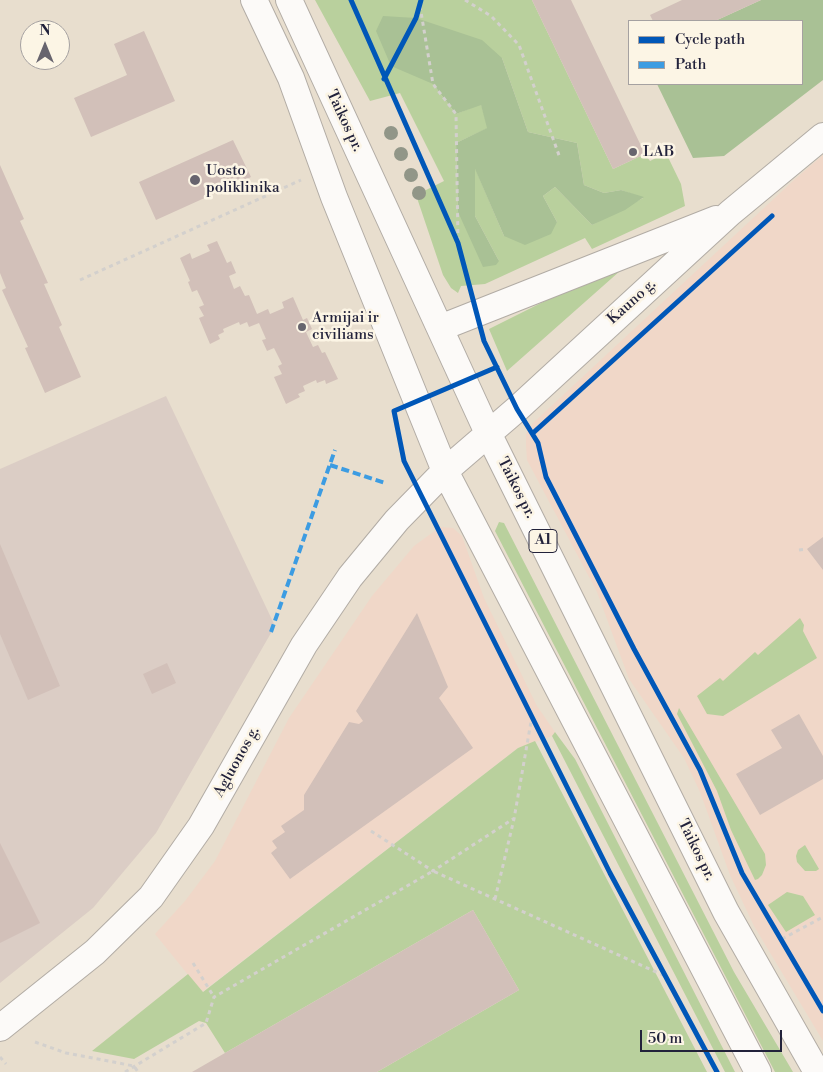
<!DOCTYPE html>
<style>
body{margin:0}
#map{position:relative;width:823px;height:1072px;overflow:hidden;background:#e8dece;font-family:"Libre Bodoni",serif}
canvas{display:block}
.legend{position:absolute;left:628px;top:20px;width:175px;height:65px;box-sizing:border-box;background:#fcf5e5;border:1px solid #a5a1a1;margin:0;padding:6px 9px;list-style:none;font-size:15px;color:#22223b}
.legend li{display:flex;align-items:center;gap:10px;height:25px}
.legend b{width:25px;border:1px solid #a5a1a1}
.north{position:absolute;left:20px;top:20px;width:50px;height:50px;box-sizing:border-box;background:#fcf5e5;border:1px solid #a5a1a1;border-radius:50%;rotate:0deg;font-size:14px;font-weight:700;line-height:20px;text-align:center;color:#22223b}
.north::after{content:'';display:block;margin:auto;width:18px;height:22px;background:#67646e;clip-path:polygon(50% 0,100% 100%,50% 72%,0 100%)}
.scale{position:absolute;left:640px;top:1030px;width:142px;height:22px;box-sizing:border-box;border:2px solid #22223b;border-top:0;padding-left:6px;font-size:15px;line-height:18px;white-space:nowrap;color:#22223b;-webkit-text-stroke:4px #fcf5e5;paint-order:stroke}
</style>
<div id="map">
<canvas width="823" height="1072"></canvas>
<ul class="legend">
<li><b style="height:6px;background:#0057b8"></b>Cycle path</li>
<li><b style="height:6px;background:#3c9ce2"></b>Path</li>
</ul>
<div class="north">N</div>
<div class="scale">50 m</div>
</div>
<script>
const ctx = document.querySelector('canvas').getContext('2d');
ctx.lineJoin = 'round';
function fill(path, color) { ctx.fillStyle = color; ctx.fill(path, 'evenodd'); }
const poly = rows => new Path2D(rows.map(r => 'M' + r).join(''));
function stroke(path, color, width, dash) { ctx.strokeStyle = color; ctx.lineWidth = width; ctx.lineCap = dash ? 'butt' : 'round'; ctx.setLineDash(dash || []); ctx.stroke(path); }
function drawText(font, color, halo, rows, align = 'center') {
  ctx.font = font + ' "Libre Bodoni",serif'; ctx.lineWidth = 5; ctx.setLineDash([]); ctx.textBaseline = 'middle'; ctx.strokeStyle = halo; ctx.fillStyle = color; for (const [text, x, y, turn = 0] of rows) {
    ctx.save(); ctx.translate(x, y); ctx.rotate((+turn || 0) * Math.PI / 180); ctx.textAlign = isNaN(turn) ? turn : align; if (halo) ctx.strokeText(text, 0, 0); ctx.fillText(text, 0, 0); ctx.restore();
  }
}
fill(poly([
 [823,155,823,1041,754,926,730,875,700,792,684,758,629,679,597,592,527,460,526,445,526,434,533,423,794,180],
 [440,527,453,528,462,536,484,598,537,706,555,732,552,736,518,748,202,992,155,934,185,901,215,861,289,718,372,596,414,546]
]), '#f0d7c8');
fill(poly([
 [166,396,275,626,156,833,93,908,0,983,0,469]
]), '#dbcdc5');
fill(poly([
 [315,0,532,0,613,169,645,154,650,161,666,153,681,184,685,206,592,249,585,238,485,284,461,286,458,293,451,288,443,275,416,195,444,181,400,93,370,101],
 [502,58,528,132,577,143,584,185,604,193,621,190,643,198,592,225,555,187,543,196,557,222,504,236,475,168,475,216,499,261,458,212,456,143,488,128,481,104,456,114,433,84],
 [627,260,629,263,507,371,489,329],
 [499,522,504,523,734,972,793,1072,775,1072,495,531],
 [800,618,804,625,803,631,817,658,723,716,707,714,697,696,720,678,723,681,755,652,758,655],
 [679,708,765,854,766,865,762,875,758,879,755,880,731,830,717,791,677,714],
 [555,732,575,759,735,1072,725,1072,552,736],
 [535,741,707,1072,377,1072,519,990,473,910,225,1053,206,1023,199,1021,134,1059,92,1051,188,974,203,992,518,748],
 [805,845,819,869,816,871,805,871,797,862,796,856,798,850],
 [787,892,803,896,815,915,786,932,768,905]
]), '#b9d09d');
fill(poly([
 [761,0,823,0,823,80,724,156,693,158,657,84,802,84,802,21,715,21],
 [383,16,416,18,482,40,502,58,528,132,577,143,584,185,604,193,621,190,644,197,625,210,592,225,555,187,543,196,557,222,551,234,525,245,504,236,475,169,475,216,499,261,496,265,483,267,458,212,456,143,487,128,481,105,456,114,433,84,391,66,376,31]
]), '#a9c195');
fill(poly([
 [532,0,571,0,645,154,613,169],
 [682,0,761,0,715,21,653,21,650,15],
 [144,31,175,101,91,137,74,98,127,75,114,44],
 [233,140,251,177,156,220,139,182],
 [0,165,24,219,20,221,48,283,44,284,62,325,59,327,81,377,45,393,25,348,28,347,2,290,6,288,0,273],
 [217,241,227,263,231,261,236,273,229,276,234,289,240,286,245,296,249,295,257,314,268,309,270,314,284,308,282,302,293,297,303,320,307,318,312,329,306,332,313,347,318,345,322,353,325,352,338,379,326,384,325,380,317,383,316,380,303,386,305,391,298,394,300,397,286,404,274,377,282,374,278,366,282,364,274,348,267,351,262,340,266,339,259,323,249,327,247,322,240,325,239,322,223,329,224,332,218,335,220,339,210,344,199,318,204,316,199,307,204,305,197,290,192,292,188,282,190,281,180,258,190,253,192,259,210,251,207,245],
 [823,537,823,570,807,549],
 [0,544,60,686,28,700,0,634],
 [417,613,448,687,439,698,473,748,290,879,271,853,277,848,272,841,285,832,281,826,304,810,304,795,349,722,359,724,363,721,356,711],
 [167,663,176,683,152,694,143,674],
 [799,714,823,756,823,779,760,815,736,774,782,748,771,730],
 [0,843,40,923,0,943],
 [473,910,519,990,377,1072,192,1072]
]), '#d2c0b9');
const major = poly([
 [254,0,291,78,334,197,445,471,758,1072],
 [289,0,488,433,726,912,817,1072],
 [440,328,716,219],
 [0,1028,95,952,151,897,201,826,304,645,350,577,397,520,445,471,517,409,730,213,823,136]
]);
stroke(major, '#b2aca5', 28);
stroke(poly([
 [465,0,491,16,519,45,560,158],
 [420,6,433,84,456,114,458,243],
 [80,280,301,180],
 [799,550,807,549],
 [371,831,433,871,513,819],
 [495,899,514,819,532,716],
 [782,939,823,917],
 [193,963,214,997],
 [35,1042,66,1053,134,1066,138,1072],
 [0,1057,6,1064],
 [125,1072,206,1023,214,997,433,871,665,976]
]), '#d3d0cd', 3, [4, 4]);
stroke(major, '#fcfaf8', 26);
stroke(poly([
 [330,465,385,483],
 [271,632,335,450]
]), '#3c9ce2', 4, [8, 4]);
stroke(poly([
 [351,0,458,243,484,341,517,409,538,443,546,477,634,649,700,770,742,873,823,1011],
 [384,79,416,18,421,0],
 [497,367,394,411,404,461,610,873,717,1072],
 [533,433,772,216]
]), '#0057b8', 5);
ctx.fillStyle = '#919688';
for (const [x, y] of [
 [391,133],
 [401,154],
 [411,175],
 [419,193]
]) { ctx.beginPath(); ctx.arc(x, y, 7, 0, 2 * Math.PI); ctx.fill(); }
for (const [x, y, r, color] of [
 [633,152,5,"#67646e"],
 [195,180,6,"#67646e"],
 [302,327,5,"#67646e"]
]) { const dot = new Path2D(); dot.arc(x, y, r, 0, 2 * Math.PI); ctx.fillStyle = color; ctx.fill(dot); stroke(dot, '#fcf5e5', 2); }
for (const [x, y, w] of [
 [543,541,28]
]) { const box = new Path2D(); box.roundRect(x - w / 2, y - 11.5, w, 23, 4); ctx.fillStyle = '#fcf5e5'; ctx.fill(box); stroke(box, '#22223b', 1); }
drawText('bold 14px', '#22223b', null, [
 ["A1",543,541]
]);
drawText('15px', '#22223b', '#fcf5e5', [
 ["Taikos pr.",344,121,65],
 ["Kauno g.",632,302,-42],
 ["Taikos pr.",516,488,63],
 ["Agluonos g.",237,762,-61],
 ["Taikos pr.",696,850,64]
]);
drawText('15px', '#22223b', '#fcf5e5', [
 ["LAB",643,152],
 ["Uosto",206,171],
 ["poliklinika",206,188],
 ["Armijai ir",312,318],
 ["civiliams",312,335]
], 'left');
</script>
